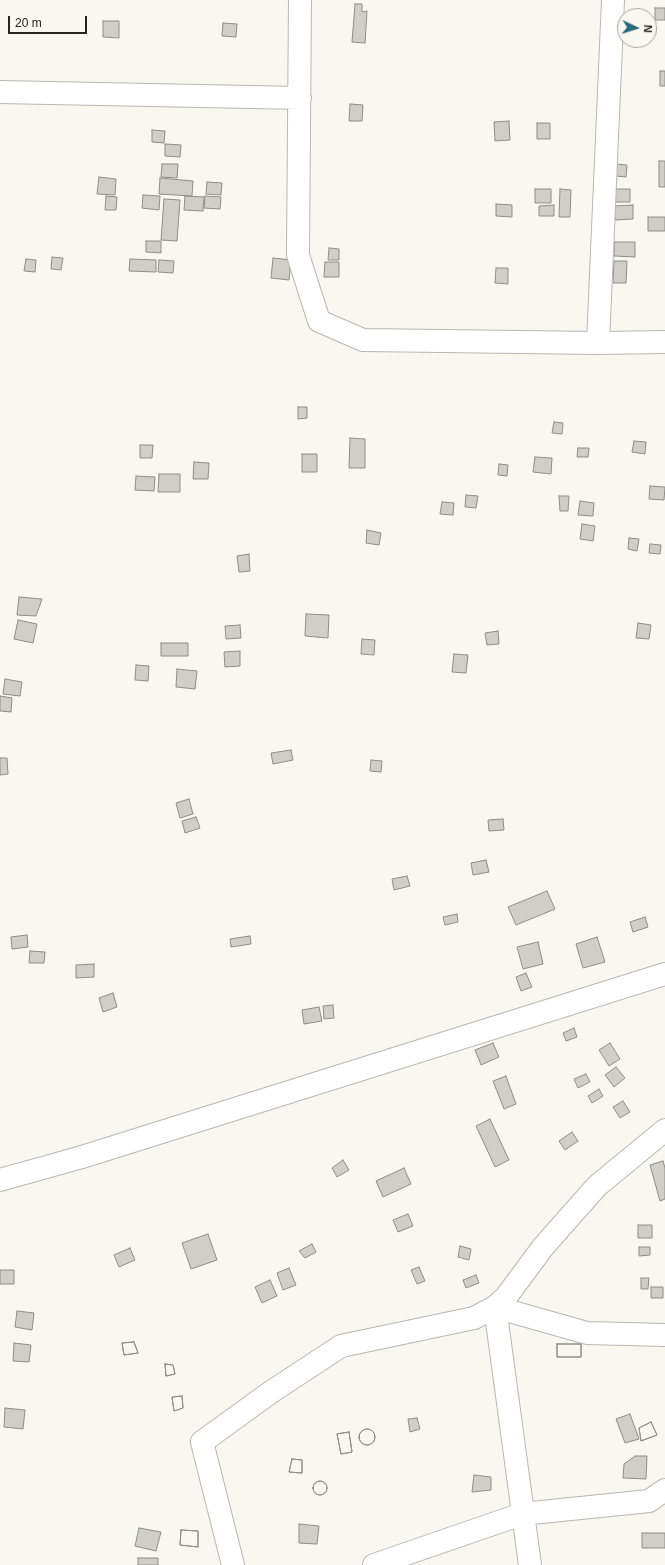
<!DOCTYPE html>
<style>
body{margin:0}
#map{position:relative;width:665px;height:1565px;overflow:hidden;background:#f8f7f0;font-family:Arial,sans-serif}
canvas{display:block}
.north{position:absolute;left:617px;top:8px;width:40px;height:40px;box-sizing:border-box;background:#f8f7f0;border:1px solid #a4a39e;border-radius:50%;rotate:94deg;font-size:11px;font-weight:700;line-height:16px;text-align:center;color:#252422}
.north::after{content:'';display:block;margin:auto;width:14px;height:18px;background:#286a7d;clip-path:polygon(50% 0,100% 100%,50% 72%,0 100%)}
.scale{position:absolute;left:8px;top:16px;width:79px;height:18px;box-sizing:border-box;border:2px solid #252422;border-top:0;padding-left:5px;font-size:12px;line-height:14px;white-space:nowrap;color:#252422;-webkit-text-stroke:3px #f8f7f0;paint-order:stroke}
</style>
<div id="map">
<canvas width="665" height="1565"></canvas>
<div class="north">N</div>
<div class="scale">20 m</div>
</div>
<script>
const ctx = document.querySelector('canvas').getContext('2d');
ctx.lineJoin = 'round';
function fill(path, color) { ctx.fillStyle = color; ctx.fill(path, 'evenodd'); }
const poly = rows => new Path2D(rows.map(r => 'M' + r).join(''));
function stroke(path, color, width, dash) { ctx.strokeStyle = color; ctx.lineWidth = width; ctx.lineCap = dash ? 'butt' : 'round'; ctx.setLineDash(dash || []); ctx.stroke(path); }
const building = poly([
 [355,4,362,4,362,12,367,11,365,43,352,42,355,4],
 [655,8,665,8,665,20,655,20,655,8],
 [103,21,119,21,119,38,103,37,103,21],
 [223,23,237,24,236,37,222,36,223,23],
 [660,71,665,71,665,86,660,86,660,71],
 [350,104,363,105,362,121,349,121,350,104],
 [509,121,510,140,495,141,494,122,509,121],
 [537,123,550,123,550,139,537,139,537,123],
 [152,130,165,131,164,143,152,142,152,130],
 [165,144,181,145,180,157,165,156,165,144],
 [659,161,665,161,665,187,659,187,659,161],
 [162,164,178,164,177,178,161,177,162,164],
 [616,164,627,165,626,177,616,176,616,164],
 [99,177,116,179,115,195,97,194,99,177],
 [160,178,193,181,192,196,159,194,160,178],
 [207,182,222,183,221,195,206,194,207,182],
 [535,189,551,189,551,203,535,203,535,189],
 [560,189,571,190,570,217,559,217,560,189],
 [615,189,630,189,630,202,615,202,615,189],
 [143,195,160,196,159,210,142,208,143,195],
 [106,196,117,197,116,210,105,210,106,196],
 [185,196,204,197,203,211,184,210,185,196],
 [205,196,221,197,220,209,204,208,205,196],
 [164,199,180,200,177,241,161,240,164,199],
 [496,204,512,205,512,217,496,216,496,204],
 [554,205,554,216,539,216,539,206,554,205],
 [633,205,633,219,615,220,614,206,633,205],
 [648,217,665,217,665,231,648,231,648,217],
 [146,241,161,241,161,253,146,252,146,241],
 [614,242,635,242,635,257,614,256,614,242],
 [329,248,339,249,339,260,328,260,329,248],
 [52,257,63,258,61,270,51,269,52,257],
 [273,258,291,260,289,280,271,278,273,258],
 [26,259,36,260,35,272,24,271,26,259],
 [130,259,156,260,156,272,129,271,130,259],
 [159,260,174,261,173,273,158,272,159,260],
 [614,261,627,261,626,283,613,283,614,261],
 [325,262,339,262,339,277,324,277,325,262],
 [496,268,508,268,508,284,495,283,496,268],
 [298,407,307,407,307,418,298,419,298,407],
 [554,422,563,423,562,434,552,433,554,422],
 [350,438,365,439,365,468,349,468,350,438],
 [634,441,646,442,645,454,632,452,634,441],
 [140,445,153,445,152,458,140,458,140,445],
 [578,448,589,448,588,457,577,457,578,448],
 [302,454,317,454,317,472,302,472,302,454],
 [535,457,552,458,551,474,533,472,535,457],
 [194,462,209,463,208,479,193,479,194,462],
 [499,464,508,465,507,476,498,475,499,464],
 [159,474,180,474,180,492,158,492,159,474],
 [136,476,155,477,154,491,135,490,136,476],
 [650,486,665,487,664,500,649,499,650,486],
 [466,495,478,496,476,508,465,507,466,495],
 [559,496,569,496,568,511,560,511,559,496],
 [580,501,594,503,593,516,578,515,580,501],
 [442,502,454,503,453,515,440,514,442,502],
 [582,524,595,526,593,541,580,539,582,524],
 [367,530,381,533,379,545,366,543,367,530],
 [629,538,639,539,637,551,628,549,629,538],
 [650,544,661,545,660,554,649,553,650,544],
 [249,554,250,571,239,572,237,556,249,554],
 [19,597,42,599,36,616,17,615,19,597],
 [306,614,329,615,328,638,305,636,306,614],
 [18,620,37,624,33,643,14,639,18,620],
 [638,623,651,625,649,639,636,638,638,623],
 [240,625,241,638,226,639,225,626,240,625],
 [498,631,499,644,487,645,485,633,498,631],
 [362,639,375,640,374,655,361,654,362,639],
 [161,643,188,643,188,656,161,656,161,643],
 [240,651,240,666,225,667,224,652,240,651],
 [454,654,468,655,466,673,452,672,454,654],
 [136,665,149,666,148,681,135,680,136,665],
 [177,669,197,671,195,689,176,687,177,669],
 [5,679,22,682,20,696,3,694,5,679],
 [0,696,12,698,11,712,0,711,0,696],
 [291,750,293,760,273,764,271,753,291,750],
 [0,758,7,758,8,774,0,775,0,758],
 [371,760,382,761,381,772,370,771,371,760],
 [189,799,193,814,180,818,176,803,189,799],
 [196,817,200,828,185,833,182,821,196,817],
 [503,819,504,830,489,831,488,820,503,819],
 [486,860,489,872,473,875,471,863,486,860],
 [407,876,410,886,394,890,392,879,407,876],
 [547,891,555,909,516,925,508,907,547,891],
 [457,914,458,922,445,925,443,917,457,914],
 [645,917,648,927,633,932,630,922,645,917],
 [27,935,28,947,12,949,11,937,27,935],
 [250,936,251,944,231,947,230,939,250,936],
 [597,937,605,962,583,968,576,944,597,937],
 [538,942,543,964,523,969,517,947,538,942],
 [30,951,45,952,44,963,29,963,30,951],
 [94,964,94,977,76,978,76,965,94,964],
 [526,973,532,987,521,991,516,977,526,973],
 [113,993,117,1007,103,1012,99,998,113,993],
 [333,1005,334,1018,324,1019,323,1006,333,1005],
 [319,1007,322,1021,304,1024,302,1010,319,1007],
 [574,1028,577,1037,566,1041,563,1033,574,1028],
 [493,1043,499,1057,481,1065,475,1050,493,1043],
 [610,1043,620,1059,609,1066,599,1050,610,1043],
 [616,1067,625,1078,614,1087,605,1075,616,1067],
 [586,1074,590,1082,578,1088,574,1079,586,1074],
 [506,1076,516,1104,504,1109,493,1081,506,1076],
 [599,1089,603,1096,592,1103,588,1096,599,1089],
 [623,1101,630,1112,620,1118,613,1107,623,1101],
 [490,1119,509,1160,495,1167,476,1126,490,1119],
 [572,1132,578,1141,565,1150,559,1141,572,1132],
 [343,1160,349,1170,337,1177,332,1168,343,1160],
 [663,1161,665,1168,665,1199,660,1201,650,1165,663,1161],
 [404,1168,411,1184,383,1197,376,1181,404,1168],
 [408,1214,413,1226,398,1232,393,1220,408,1214],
 [638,1225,652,1225,652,1238,638,1238,638,1225],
 [208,1234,217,1260,191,1269,182,1243,208,1234],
 [312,1244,316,1252,305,1258,299,1251,312,1244],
 [460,1246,471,1249,469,1260,458,1257,460,1246],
 [639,1247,650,1247,650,1255,639,1256,639,1247],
 [130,1248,135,1260,119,1267,114,1255,130,1248],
 [419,1267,425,1281,417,1284,411,1270,419,1267],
 [289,1268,296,1285,283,1290,277,1273,289,1268],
 [0,1270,14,1270,14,1284,0,1284,0,1270],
 [476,1275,479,1283,466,1288,463,1280,476,1275],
 [641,1278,649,1278,648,1289,641,1289,641,1278],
 [270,1280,277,1296,262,1303,255,1287,270,1280],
 [651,1287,663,1287,663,1298,651,1298,651,1287],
 [17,1311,34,1313,32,1330,15,1327,17,1311],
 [134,1342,138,1353,124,1355,122,1343,134,1342],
 [134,1342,138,1353,124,1355,122,1343,134,1342],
 [14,1343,31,1345,29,1362,13,1361,14,1343],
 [557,1344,581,1344,581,1357,557,1357,557,1344],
 [557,1344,581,1344,581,1357,557,1357,557,1344],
 [165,1364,173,1365,175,1374,166,1376,165,1364],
 [165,1364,173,1365,175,1374,166,1376,165,1364],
 [182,1396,183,1408,174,1411,172,1397,182,1396],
 [182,1396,183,1408,174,1411,172,1397,182,1396],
 [5,1408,25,1410,23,1429,4,1427,5,1408],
 [630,1414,639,1439,625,1443,616,1419,630,1414],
 [417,1418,420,1429,410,1432,408,1419,417,1418],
 [651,1422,657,1435,641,1441,639,1428,651,1422],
 [651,1422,657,1435,641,1441,639,1428,651,1422],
 '359 1437a8 8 0 1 1 16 0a8 8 0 1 1-16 0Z',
 '359 1437a8 8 0 1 1 16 0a8 8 0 1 1-16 0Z',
 [349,1432,352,1452,341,1454,337,1434,349,1432],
 [349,1432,352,1452,341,1454,337,1434,349,1432],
 [635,1456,647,1456,646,1479,623,1478,624,1464,635,1456],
 [292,1459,302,1460,302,1473,289,1472,292,1459],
 [292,1459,302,1460,302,1473,289,1472,292,1459],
 [474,1475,491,1477,491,1490,472,1492,474,1475],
 '313 1488a7 7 0 1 1 14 0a7 7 0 1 1-14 0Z',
 '313 1488a7 7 0 1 1 14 0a7 7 0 1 1-14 0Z',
 [299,1524,319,1526,317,1544,299,1543,299,1524],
 [139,1528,161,1532,156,1551,135,1546,139,1528],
 [181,1530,198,1531,198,1547,180,1545,181,1530],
 [181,1530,198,1531,198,1547,180,1545,181,1530],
 [642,1533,665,1533,665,1548,642,1548,642,1533],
 [138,1558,158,1558,158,1565,138,1565,138,1558]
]);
fill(building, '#d1cdc8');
stroke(building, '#908d88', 1);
const minor = poly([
 [300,0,298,255,319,321,363,340,598,343,665,342],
 [0,92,300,98],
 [598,343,613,0],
 [0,1180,82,1157,665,974],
 [495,1307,530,1565],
 [495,1307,587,1333,665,1335],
 [233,1565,202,1442,271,1392,341,1346,474,1318,495,1307,506,1297,543,1247,597,1186,665,1130],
 [374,1565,522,1514,649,1501,665,1490]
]);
stroke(minor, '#b8b7b1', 24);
stroke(minor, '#fff', 22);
</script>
